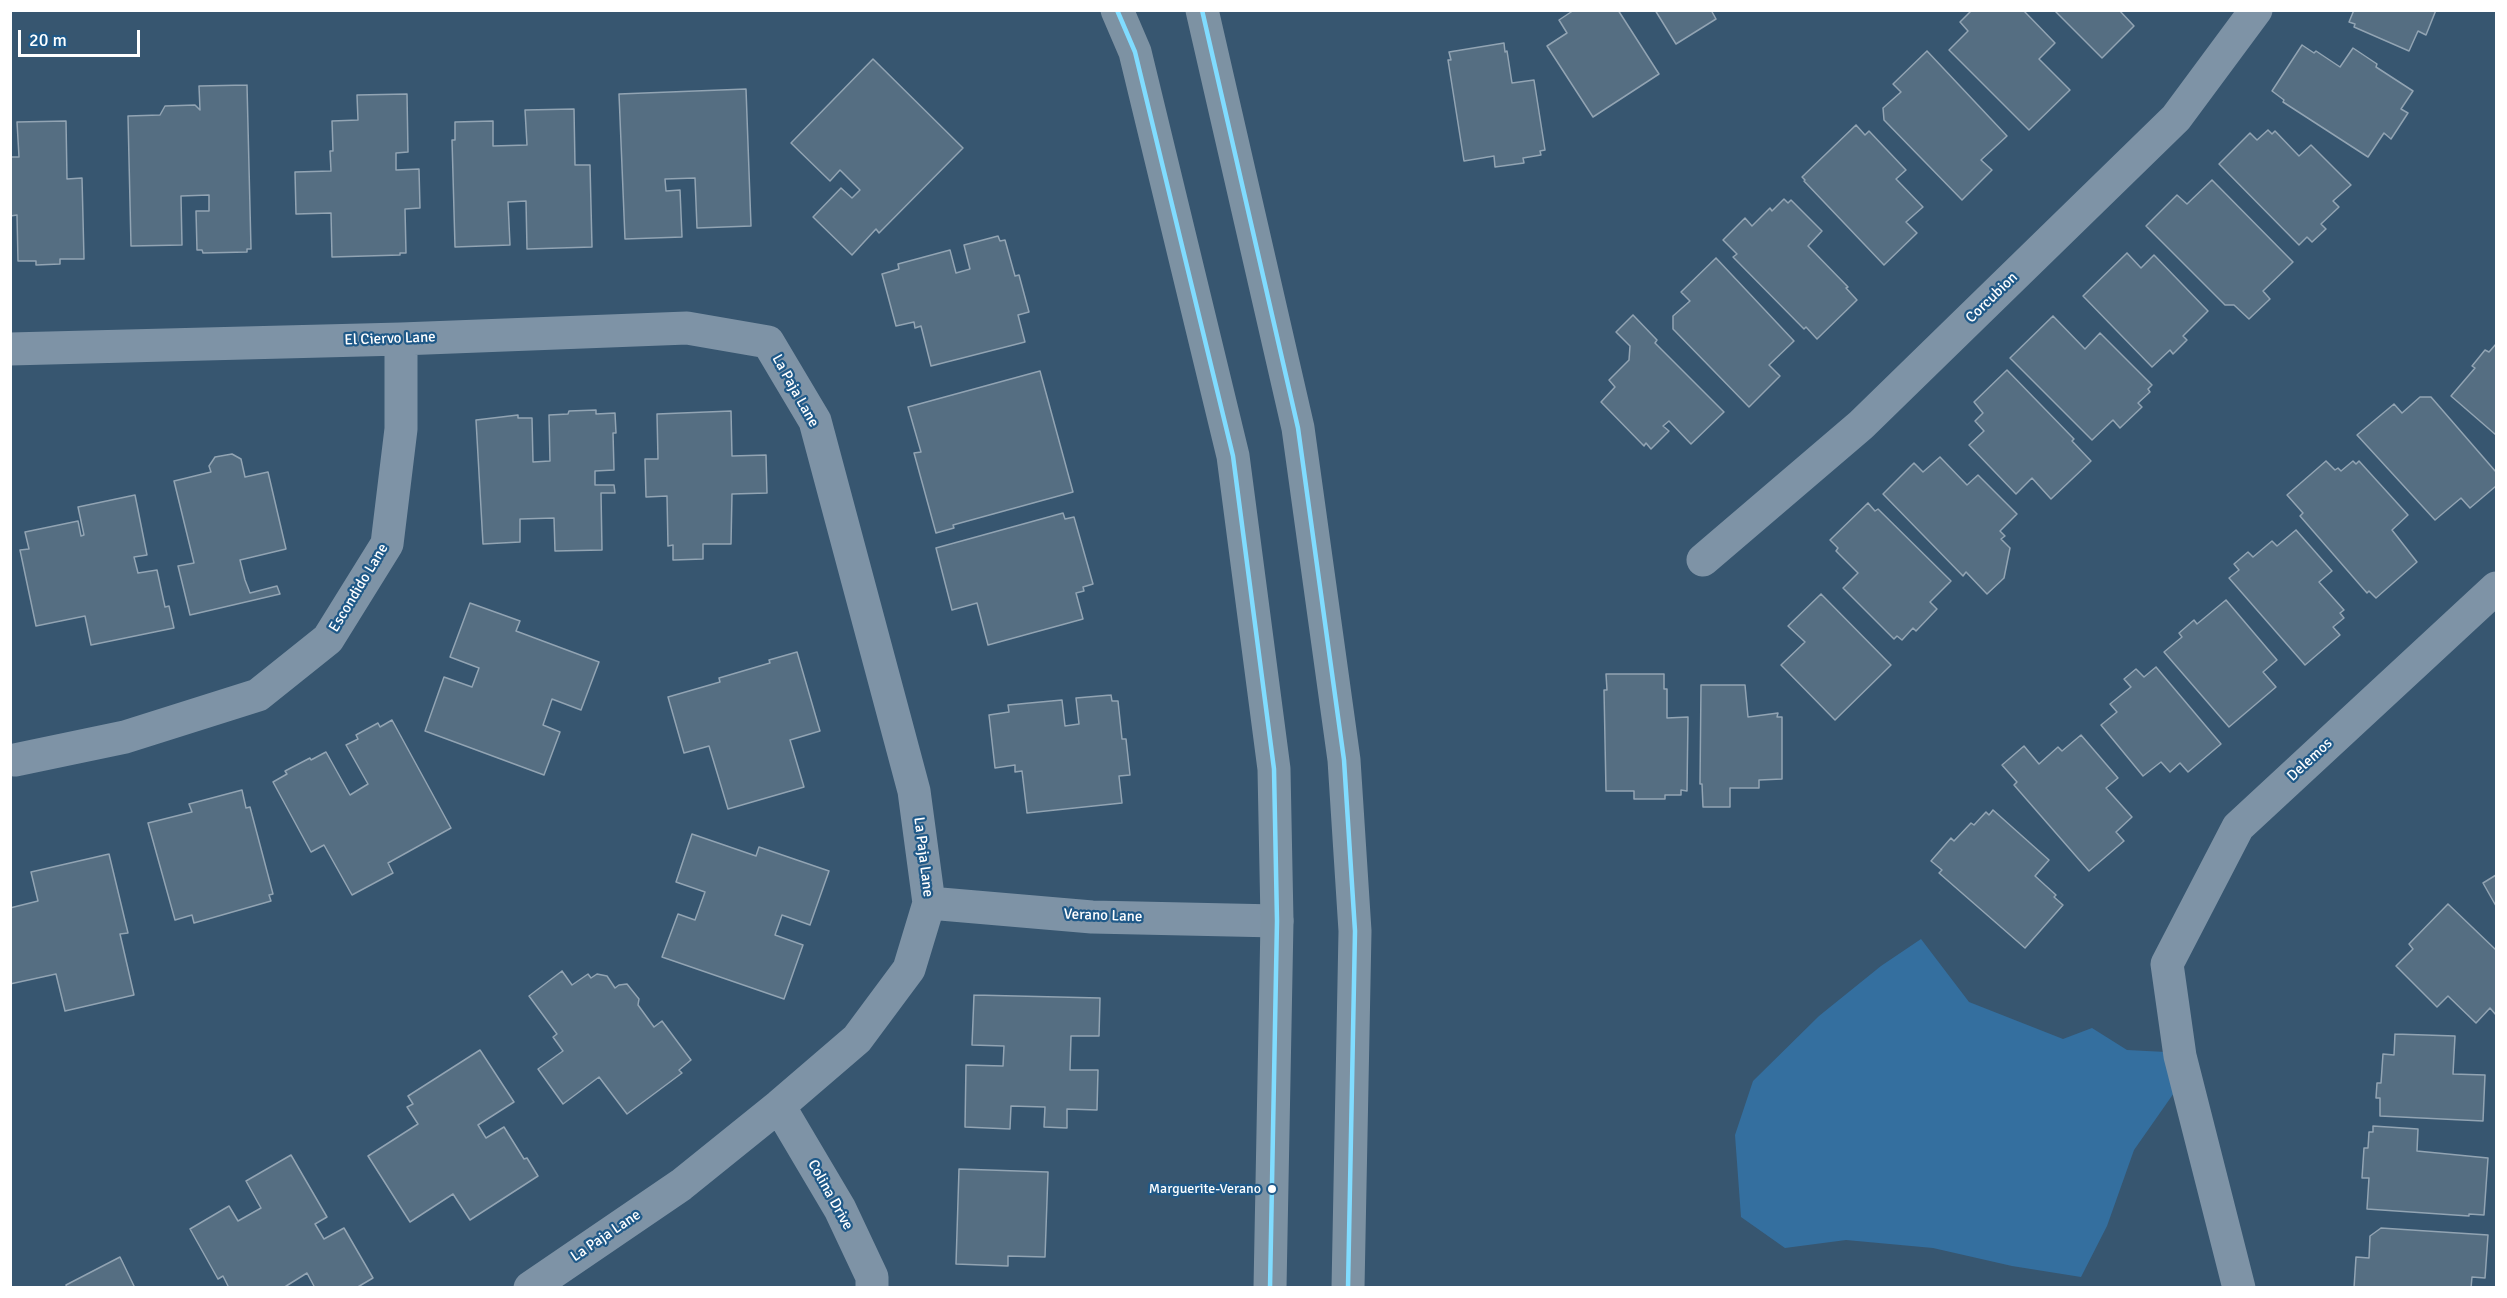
<!DOCTYPE html>
<style>
body{margin:0}
#map{position:relative;width:2507px;height:1298px;overflow:hidden;background:#375670;font-family:Signika,sans-serif}
canvas{display:block}
.frame{position:absolute;inset:0;border:12px solid #fff;pointer-events:none}
.scale{position:absolute;left:18px;top:30px;width:122px;height:27px;box-sizing:border-box;border:3px solid #fff;border-top:0;padding-left:8px;font-size:18px;line-height:21px;white-space:nowrap;color:#fff;-webkit-text-stroke:4px #1f5988;paint-order:stroke}
</style>
<div id="map">
<canvas width="2507" height="1298"></canvas>
<div class="frame"></div>
<div class="scale">20 m</div>
</div>
<script>
const ctx = document.querySelector('canvas').getContext('2d');
ctx.lineJoin = 'round';
function fill(path, color) { ctx.fillStyle = color; ctx.fill(path, 'evenodd'); }
const poly = rows => new Path2D(rows.map(r => 'M' + r).join(''));
function stroke(path, color, width, dash) { ctx.strokeStyle = color; ctx.lineWidth = width; ctx.lineCap = dash ? 'butt' : 'round'; ctx.setLineDash(dash || []); ctx.stroke(path); }
function drawText(font, color, halo, rows, align = 'center') {
  ctx.font = font + ' Signika,sans-serif'; ctx.lineWidth = 4.5; ctx.setLineDash([]); ctx.textBaseline = 'middle'; ctx.strokeStyle = halo; ctx.fillStyle = color; for (const [text, x, y, turn = 0] of rows) {
    ctx.save(); ctx.translate(x, y); ctx.rotate((+turn || 0) * Math.PI / 180); ctx.textAlign = isNaN(turn) ? turn : align; if (halo) ctx.strokeText(text, 0, 0); ctx.fillText(text, 0, 0); ctx.restore();
  }
}
fill(poly([
 [1921,939,1969,1002,2063,1039,2092,1028,2127,1050,2166,1052,2176,1090,2134,1150,2107,1226,2081,1277,2012,1266,1933,1248,1846,1240,1785,1248,1741,1217,1735,1135,1753,1081,1819,1016,1881,966]
]), '#346f9f');
const building = poly([
 [1574,10,1618,10,1659,74,1593,117,1547,46,1567,33,1559,20,1574,10],
 [1655,10,1711,10,1716,19,1676,44,1655,10],
 [1972,10,2023,10,2055,43,2039,59,2070,90,2029,130,1949,50,1968,31,1960,22,1972,10],
 [2054,10,2119,10,2134,26,2102,58,2054,10],
 [2354,10,2436,10,2426,35,2418,31,2409,51,2354,27,2355,24,2349,22,2354,10],
 [1504,43,1505,52,1507,51,1512,83,1534,80,1545,150,1540,151,1541,155,1523,158,1524,163,1495,167,1494,156,1464,161,1448,60,1451,60,1449,52,1504,43],
 [2302,45,2314,53,2316,51,2340,67,2353,48,2377,64,2376,67,2413,91,2401,109,2408,113,2391,139,2384,133,2368,157,2283,102,2284,100,2272,91,2302,45],
 [1927,51,2007,136,1981,160,1992,170,1962,200,1884,120,1883,108,1901,92,1893,84,1927,51],
 [873,59,963,148,879,233,876,229,852,255,813,217,841,188,852,198,860,190,840,170,830,181,791,143,873,59],
 [247,85,251,249,247,249,247,252,203,253,202,250,197,250,196,211,209,211,209,195,181,196,182,245,131,246,128,116,160,115,165,106,195,105,200,110,199,86,247,85],
 [746,89,751,226,697,228,695,178,665,179,666,191,680,190,682,237,625,239,619,94,746,89],
 [407,94,408,152,396,153,396,170,419,169,420,208,405,209,406,253,400,253,400,255,332,257,331,213,296,214,295,172,331,171,330,151,333,151,332,121,358,120,357,95,407,94],
 [574,109,575,165,590,165,592,247,527,249,526,201,508,202,510,245,455,247,452,140,455,140,455,122,493,121,493,146,527,145,525,110,574,109],
 [66,121,67,179,82,178,84,259,60,259,60,264,36,265,36,261,18,261,17,215,10,216,10,157,19,157,17,122,66,121],
 [1856,125,1865,135,1869,131,1906,170,1896,179,1923,207,1906,222,1917,233,1884,265,1804,181,1805,180,1802,177,1856,125],
 [2268,130,2272,134,2275,131,2299,156,2311,145,2351,185,2333,201,2339,207,2321,224,2326,229,2312,242,2307,237,2299,245,2219,164,2250,133,2257,140,2268,130],
 [2212,180,2293,262,2263,291,2270,299,2249,319,2234,305,2225,305,2146,226,2177,195,2187,204,2212,180],
 [1784,199,1788,203,1791,200,1822,231,1808,246,1848,287,1846,288,1857,300,1817,339,1806,327,1804,329,1733,257,1737,254,1723,240,1745,218,1752,226,1770,208,1772,211,1784,199],
 [998,236,1000,241,1005,240,1015,276,1019,275,1029,312,1018,315,1025,342,931,366,921,326,915,328,914,322,896,326,882,274,899,269,898,264,950,250,956,273,970,269,964,245,998,236],
 [2127,253,2141,268,2154,255,2208,311,2183,336,2187,340,2173,354,2170,350,2152,367,2083,296,2127,253],
 [1716,258,1794,341,1769,365,1780,376,1749,407,1673,329,1673,316,1690,301,1681,292,1716,258],
 [1633,315,1657,340,1655,343,1724,412,1691,444,1669,421,1663,426,1669,431,1651,449,1646,443,1644,446,1601,402,1615,387,1609,380,1629,360,1630,346,1616,332,1633,315],
 [2053,316,2085,349,2100,333,2152,385,2148,389,2150,392,2138,403,2142,407,2120,428,2113,420,2092,440,2010,358,2053,316],
 [2496,344,2496,435,2451,396,2475,368,2472,366,2485,350,2489,352,2496,344],
 [2007,370,2074,439,2072,441,2091,461,2051,499,2032,478,2016,494,1969,445,1984,431,1975,421,1983,413,1974,402,2007,370],
 [1040,371,1073,492,953,525,954,528,936,533,914,453,921,452,908,407,1040,371],
 [2420,397,2431,397,2496,472,2496,486,2470,508,2461,498,2435,520,2357,435,2394,404,2402,413,2420,397],
 [596,410,596,414,615,413,616,433,613,433,614,470,595,471,595,485,614,485,615,493,601,493,602,550,555,551,554,518,520,519,520,542,483,544,476,420,518,415,518,418,532,418,533,462,550,461,549,415,568,414,569,411,596,410],
 [731,411,732,456,766,455,767,493,732,494,731,544,703,544,703,559,673,560,673,545,668,546,667,496,646,497,645,459,658,459,657,414,731,411],
 [232,454,241,459,245,477,268,472,286,549,240,560,245,580,250,593,277,586,280,594,190,615,178,566,194,563,174,481,211,472,209,466,215,457,232,454],
 [1940,457,1967,485,1978,475,2017,514,2000,531,2005,536,2001,539,2010,548,2004,578,1987,594,1966,572,1963,576,1883,494,1914,463,1923,472,1940,457],
 [2326,461,2335,470,2338,468,2341,471,2353,461,2356,464,2359,461,2408,515,2392,530,2417,562,2376,598,2369,591,2367,593,2300,516,2303,513,2287,495,2326,461],
 [135,495,147,555,134,557,138,573,157,570,165,607,169,606,174,628,91,645,85,616,36,626,20,550,29,549,25,532,78,521,81,536,84,535,78,507,135,495],
 [1868,503,1875,511,1878,509,1951,581,1930,602,1937,609,1916,631,1913,628,1902,640,1897,636,1894,639,1843,588,1858,573,1836,551,1838,548,1830,540,1868,503],
 [1063,513,1065,519,1074,517,1093,584,1083,587,1084,591,1076,593,1083,619,988,645,977,603,952,610,936,548,1063,513],
 [2296,530,2332,571,2319,582,2344,610,2340,613,2344,618,2333,627,2340,635,2305,665,2229,578,2239,570,2234,564,2248,552,2253,557,2272,541,2277,546,2296,530],
 [1821,594,1891,665,1835,720,1781,665,1805,642,1788,626,1821,594],
 [2226,600,2277,660,2263,672,2276,687,2229,727,2164,652,2182,637,2179,633,2194,620,2197,624,2226,600],
 [470,603,520,621,516,631,599,662,581,710,552,699,543,725,560,732,544,775,425,731,444,677,472,687,479,668,450,657,470,603],
 [797,652,820,731,790,740,804,787,728,809,709,746,684,753,668,697,720,682,719,678,770,663,769,660,797,652],
 [2156,667,2221,744,2188,772,2180,763,2170,772,2161,762,2143,776,2101,725,2117,712,2110,704,2131,687,2124,679,2136,669,2144,677,2156,667],
 [1606,674,1664,674,1664,689,1667,689,1667,718,1688,717,1687,791,1681,790,1681,795,1665,795,1665,799,1634,799,1634,791,1606,791,1604,690,1607,690,1606,674],
 [1701,685,1745,685,1748,717,1778,713,1777,717,1782,717,1782,779,1759,780,1759,788,1730,788,1730,807,1703,807,1702,784,1700,784,1701,685],
 [1111,695,1112,701,1118,701,1122,739,1126,739,1130,775,1119,776,1122,803,1027,813,1022,771,1015,772,1015,765,995,768,989,715,1009,712,1008,705,1062,700,1065,726,1079,724,1076,698,1111,695],
 [392,720,451,828,388,863,393,873,352,895,324,845,311,852,273,782,287,774,285,771,310,758,311,760,326,752,350,795,368,784,346,745,358,739,356,735,378,723,380,727,392,720],
 [2081,735,2118,778,2106,788,2132,817,2116,832,2124,841,2089,871,2014,785,2017,782,2002,765,2024,746,2039,764,2058,747,2062,751,2081,735],
 [242,790,246,808,250,807,273,894,269,895,271,901,194,923,192,915,175,920,148,823,192,812,189,804,242,790],
 [1993,810,2049,860,2035,876,2056,895,2054,897,2063,905,2025,948,1939,873,1942,870,1931,861,1951,838,1954,841,1971,823,1974,825,1986,812,1989,815,1993,810],
 [692,834,756,856,759,847,829,871,810,925,782,915,775,935,803,945,784,999,662,957,678,914,695,920,705,892,676,882,692,834],
 [109,854,128,933,120,934,134,995,65,1011,56,974,10,984,10,908,38,901,31,872,109,854],
 [2496,875,2496,906,2483,883,2496,875],
 [2448,904,2496,950,2496,1015,2490,1008,2476,1023,2448,996,2437,1007,2396,966,2413,949,2409,944,2448,904],
 [562,971,572,985,588,974,591,978,597,974,607,976,615,988,619,985,627,984,639,999,638,1005,654,1027,662,1021,691,1060,679,1070,682,1073,627,1114,599,1077,563,1104,538,1069,563,1051,553,1037,557,1034,529,996,562,971],
 [974,995,1100,998,1099,1036,1071,1036,1070,1070,1098,1070,1097,1110,1067,1109,1067,1128,1044,1127,1045,1107,1011,1106,1010,1129,965,1127,966,1065,1003,1066,1004,1046,972,1045,974,995],
 [2395,1034,2455,1036,2453,1074,2485,1075,2483,1121,2380,1116,2380,1098,2376,1098,2377,1083,2381,1083,2383,1054,2394,1055,2395,1034],
 [480,1050,514,1102,478,1125,486,1138,504,1127,524,1159,527,1158,538,1176,470,1220,453,1194,410,1222,368,1156,418,1124,407,1107,413,1104,408,1096,480,1050],
 [2373,1126,2418,1129,2417,1151,2488,1158,2484,1215,2469,1214,2469,1216,2367,1209,2369,1178,2362,1178,2364,1148,2368,1148,2369,1132,2373,1132,2373,1126],
 [291,1155,327,1217,315,1224,324,1239,344,1228,373,1278,356,1288,315,1288,307,1273,283,1288,229,1288,223,1276,218,1279,190,1229,229,1206,238,1221,261,1208,246,1181,291,1155],
 [959,1169,1048,1172,1045,1257,1008,1256,1008,1266,956,1264,959,1169],
 [2381,1228,2488,1235,2485,1278,2472,1277,2471,1288,2354,1288,2356,1257,2369,1258,2370,1236,2381,1228],
 [120,1257,135,1288,67,1288,66,1285,120,1257]
]);
fill(building, '#556e82');
stroke(building, '#92a4b3', 1.5);
stroke(poly([
 [10,349,401,339,687,328,768,342,815,421,914,791,929,903,909,969,857,1039,779,1106,681,1185,530,1288],
 [1703,560,1861,425,2176,118,2256,10],
 [15,760,125,737,258,695,328,639,387,544,401,429,401,339],
 [929,903,1092,917,1277,921],
 [779,1106,840,1209,872,1277,872,1288],
 [2239,1288,2180,1056,2167,964,2238,827,2496,588]
]), '#7e93a6', 33);
stroke(poly([
 [1117,10,1135,52,1233,456,1274,769,1277,921,1270,1288],
 [1202,10,1298,428,1344,760,1355,931,1348,1288]
]), '#7d92a3', 33);
stroke(poly([
 [1117,10,1135,52,1233,456,1274,769,1277,921,1270,1288],
 [1202,10,1298,428,1344,760,1355,931,1348,1288]
]), '#80dcff', 4.5);
for (const [x, y, r, color] of [
 [1272,1189,5,"#fff"]
]) { const dot = new Path2D(); dot.arc(x, y, r, 0, 2 * Math.PI); ctx.fillStyle = color; ctx.fill(dot); stroke(dot, '#1f5988', 2); }
drawText('14px', '#fff', '#1f5988', [
 ["Marguerite-Verano",1261,1189]
], 'right');
drawText('15px', '#fff', '#1f5988', [
 ["Corcubion",1992,298,-44],
 ["El Ciervo Lane",390,339,-2],
 ["La Paja Lane",795,391,61],
 ["Escondido Lane",359,588,-59],
 ["Delemos",2310,760,-43],
 ["La Paja Lane",923,857,83],
 ["Verano Lane",1103,916,2],
 ["Colina Drive",830,1195,61],
 ["La Paja Lane",606,1236,-34]
]);
</script>
